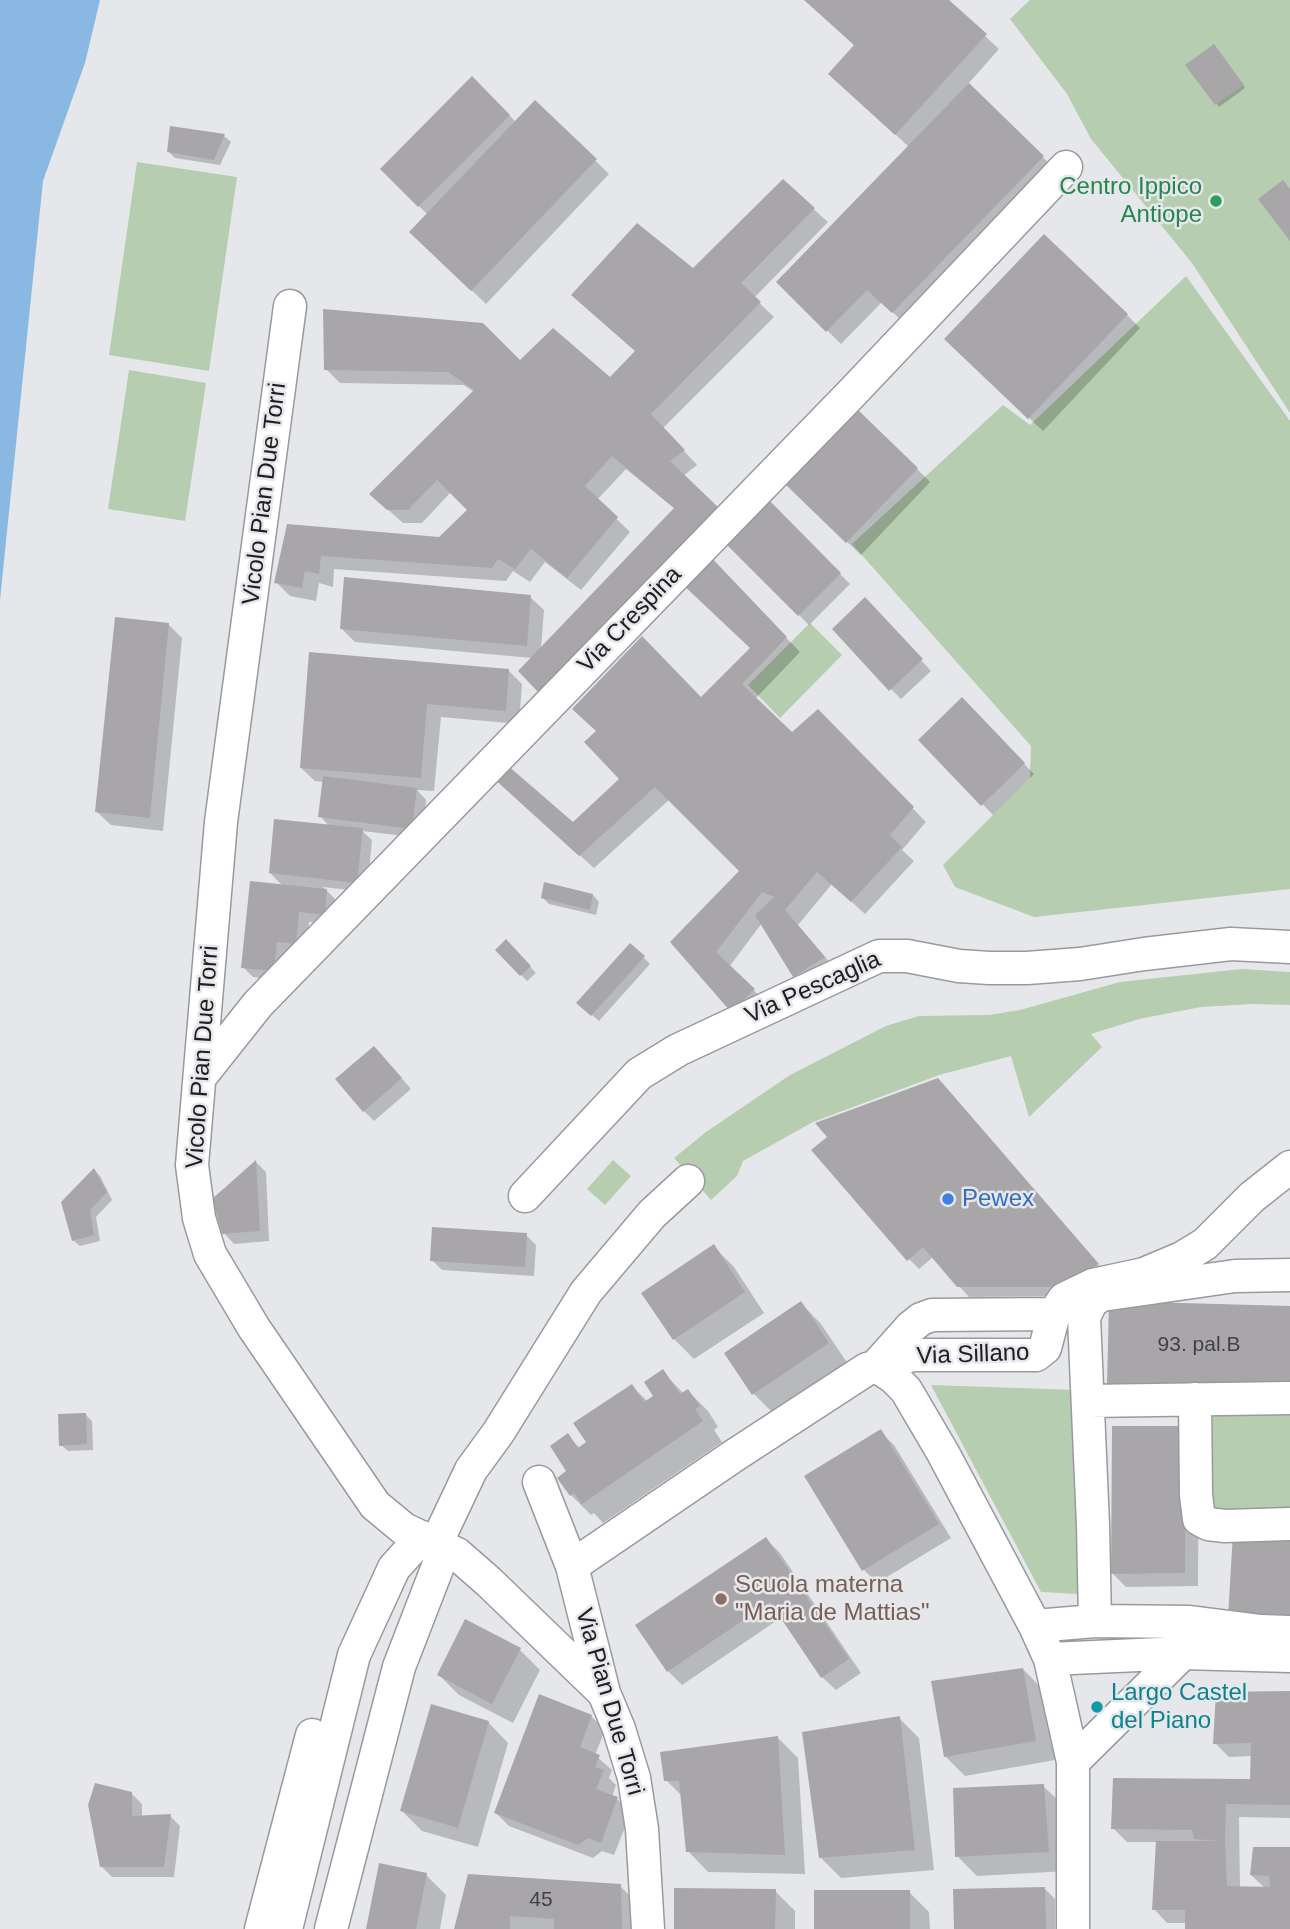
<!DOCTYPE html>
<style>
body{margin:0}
canvas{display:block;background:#e6e7eb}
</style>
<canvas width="1290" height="1929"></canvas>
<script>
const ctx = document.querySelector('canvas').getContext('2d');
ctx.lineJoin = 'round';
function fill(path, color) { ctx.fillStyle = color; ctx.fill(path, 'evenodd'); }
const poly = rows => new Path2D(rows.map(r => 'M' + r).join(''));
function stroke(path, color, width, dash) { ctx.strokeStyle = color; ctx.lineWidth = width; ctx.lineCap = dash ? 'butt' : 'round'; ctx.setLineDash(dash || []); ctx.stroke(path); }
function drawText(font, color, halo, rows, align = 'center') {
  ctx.font = font + ' Helvetica,sans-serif'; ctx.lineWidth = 5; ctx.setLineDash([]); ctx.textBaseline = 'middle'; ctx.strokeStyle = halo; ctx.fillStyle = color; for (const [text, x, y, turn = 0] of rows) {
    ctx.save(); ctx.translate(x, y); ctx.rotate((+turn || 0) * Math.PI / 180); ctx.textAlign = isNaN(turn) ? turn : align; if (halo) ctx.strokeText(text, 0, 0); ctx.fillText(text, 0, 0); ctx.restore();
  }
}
fill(poly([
 [1030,0,1290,0,1290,413,1192,263,1091,139,1067,94,1010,19],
 [137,162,237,177,209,371,109,355],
 [1186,276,1290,421,1290,889,1034,917,955,887,943,865,1030,778,1031,746,852,544,1003,405,1030,425],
 [129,370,206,383,185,521,108,509],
 [810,623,842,655,780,718,748,685],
 [1242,969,1290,972,1290,1005,1253,1004,1201,1007,1139,1019,1091,1034,1102,1047,1029,1117,1011,1056,939,1075,813,1122,743,1161,737,1176,711,1200,674,1158,706,1132,790,1075,886,1026,919,1016,989,1015,1020,1010,1120,982],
 [613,1160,631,1176,605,1205,587,1189],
 [931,1385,1076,1390,1079,1594,1041,1592],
 [1206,1410,1290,1410,1290,1517,1209,1517]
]), '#b6cdaf');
fill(poly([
 [0,0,100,0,85,63,43,181,0,600]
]), '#89b9e2');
fill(poly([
 [806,0,946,0,999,49,968,84,1056,170,906,325,882,302,841,344,778,282,909,147,844,87,855,46],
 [1216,49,1245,88,1219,107,1188,65],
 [472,79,516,122,535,102,609,174,486,304,411,232,428,215,382,169],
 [172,128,224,136,231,142,220,165,175,158,169,152],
 [783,182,828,222,754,298,774,317,663,428,697,465,683,476,730,521,532,658,355,642,341,628,530,597,544,610,541,649,675,509,626,469,597,500,630,532,581,590,545,562,530,582,513,571,506,581,334,569,333,587,319,583,316,601,290,596,276,582,288,526,439,539,469,510,451,492,422,523,403,523,385,507,474,392,464,385,340,383,326,369,520,362,610,380,637,352,694,271],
 [1127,315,1140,328,1043,431,960,353],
 [917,469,930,482,861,555,801,498],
 [767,501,850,584,809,625,726,542],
 [706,555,800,652,755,699,792,734,818,712,926,822,902,850,914,861,865,914,832,884,798,925,837,971,808,989,795,976,762,923,729,967,767,1003,746,1024,672,942,741,871,670,799,594,868,507,790,573,825,752,648],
 [875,610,931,671,901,699,891,689],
 [168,624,182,638,163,831,111,825,97,812],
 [311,654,509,671,522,684,519,724,441,717,434,791,417,790,426,800,422,838,362,831,372,840,367,892,323,887,337,901,335,924,309,922,306,953,286,951,283,981,253,977,243,967,284,887,270,873,330,827,320,816,324,782,315,781,301,768],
 [962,700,1034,774,993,815,920,740],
 [593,895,599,902,596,915,549,904,543,898],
 [506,942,536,973,527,981,497,950],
 [643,957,650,964,599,1021,585,1009],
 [384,1058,411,1089,374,1121,364,1111],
 [948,1090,1107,1275,1064,1296,969,1297,933,1257,919,1269,909,1259],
 [256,1162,266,1172,269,1241,234,1244,224,1233,214,1200],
 [94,1170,100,1176,112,1200,96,1217,100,1241,80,1246,73,1240],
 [526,1235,536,1245,534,1276,442,1270,432,1260],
 [714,1247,734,1267,764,1313,694,1359,674,1339],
 [801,1303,821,1324,848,1364,774,1414,754,1394,727,1353],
 [663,1372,684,1394,688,1391,708,1411,718,1427,714,1430,722,1442,603,1523,594,1513,591,1515,571,1495,568,1436,580,1448,588,1442,632,1386,648,1402,656,1396],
 [86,1415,92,1421,93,1450,68,1451,61,1445],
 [880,1431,894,1445,951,1538,877,1583,863,1569],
 [1199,1442,1198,1586,1126,1587,1112,1573],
 [766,1539,780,1553,861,1673,836,1690,822,1677,782,1617,682,1685,668,1671],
 [466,1621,520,1650,540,1670,513,1723,459,1695,439,1675],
 [1023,1669,1043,1690,1055,1760,965,1776,945,1756],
 [1290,1693,1290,1818,1239,1817,1240,1888,1266,1889,1251,1875,1290,1849,1290,1929,1187,1929,1187,1923,1167,1923,1154,1909,1158,1842,1127,1842,1113,1828,1252,1781,1253,1756,1229,1757,1215,1743],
 [591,1716,605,1730,595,1755,612,1770,609,1778,616,1785,612,1797,617,1799,631,1812,614,1855,602,1851,593,1858,509,1826,496,1813],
 [899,1718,919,1738,934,1870,841,1878,821,1858],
 [488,1722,508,1743,478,1847,422,1831,402,1811],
 [778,1738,798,1758,805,1874,708,1872,688,1851,682,1796,666,1780],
 [1043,1786,1064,1806,1068,1871,977,1876,957,1856],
 [131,1793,142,1804,142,1817,170,1816,180,1826,174,1877,112,1877,101,1866],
 [426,1875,446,1895,440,1929,368,1929],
 [620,1886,640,1906,641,1929,455,1929],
 [1045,1889,1055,1899,1055,1929,955,1929],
 [775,1891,795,1911,795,1929,676,1929],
 [909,1892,929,1912,930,1929,816,1929]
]), '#0003');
fill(poly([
 [804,0,949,0,987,34,895,135,828,74,854,45],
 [1214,44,1244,85,1215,105,1185,65],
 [472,76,510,115,418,207,380,169],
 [969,83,1044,156,892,313,867,290,826,332,776,282],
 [535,100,597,159,471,291,409,232],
 [170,126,225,134,214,160,167,152],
 [783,179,815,208,741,283,761,302,651,414,685,450,670,461,718,507,541,695,518,671,674,508,612,456,585,486,618,517,567,578,531,549,515,569,498,559,492,568,321,556,319,574,305,571,302,588,274,583,287,524,439,537,467,510,437,480,408,510,387,510,369,494,474,390,448,372,324,370,323,309,483,323,520,360,553,328,610,377,635,351,571,295,637,223,693,268],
 [1283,180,1290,189,1290,241,1258,199],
 [1044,234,1128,314,1028,419,944,339],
 [857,409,918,468,846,543,785,484],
 [767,498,841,573,798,616,724,542],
 [706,552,787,637,742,684,792,732,818,709,914,807,890,835,902,847,851,902,817,872,785,910,825,957,793,977,755,915,774,897,762,892,716,952,755,989,731,1012,670,942,739,871,655,787,579,856,491,776,506,764,573,822,619,779,584,742,596,731,572,709,642,636,701,697,750,648,680,582],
 [344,577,531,595,527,646,340,629],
 [865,597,923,659,889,691,832,629],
 [115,617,169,623,150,818,95,812],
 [309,652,509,669,506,711,427,704,421,778,300,768],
 [962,697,1025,763,981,806,918,740],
 [323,776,417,788,412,829,318,817],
 [274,819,363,828,357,883,269,873],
 [250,881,327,889,325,915,299,912,296,944,277,942,274,971,241,968],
 [544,882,593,894,590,910,541,898],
 [506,939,531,966,520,976,495,950],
 [630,943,645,956,591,1016,576,1003],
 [374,1046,402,1078,363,1112,335,1079],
 [938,1078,1099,1264,1053,1287,957,1287,923,1247,907,1261,811,1150,827,1137,815,1123],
 [256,1160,260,1231,222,1234,212,1199],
 [94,1168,107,1192,90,1210,94,1235,72,1241,61,1202],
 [432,1227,527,1233,525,1267,430,1261],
 [714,1244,745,1292,673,1340,641,1293],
 [801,1301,829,1343,752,1395,724,1353],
 [1109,1301,1290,1306,1290,1386,1107,1384],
 [663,1369,680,1394,688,1389,700,1406,695,1409,703,1421,582,1504,574,1493,570,1496,557,1478,566,1471,550,1446,568,1433,578,1448,586,1442,573,1423,632,1384,644,1402,653,1396,644,1382],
 [86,1413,87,1444,59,1446,58,1414],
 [1112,1426,1186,1426,1185,1573,1111,1574],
 [881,1429,939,1524,862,1571,804,1476],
 [1233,1533,1290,1534,1290,1617,1228,1617],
 [766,1537,849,1659,821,1678,770,1602,667,1672,635,1625],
 [465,1619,521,1648,492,1704,437,1675],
 [1023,1668,1036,1741,944,1757,931,1681],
 [1290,1691,1290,1805,1226,1804,1225,1841,1227,1886,1270,1887,1269,1876,1250,1875,1253,1847,1290,1847,1290,1929,1185,1929,1185,1910,1152,1910,1156,1841,1219,1841,1194,1839,1192,1830,1111,1829,1113,1778,1250,1779,1251,1743,1213,1744,1216,1692],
 [539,1694,592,1715,580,1747,600,1755,595,1767,604,1770,596,1789,618,1797,601,1843,588,1838,578,1845,494,1813],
 [431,1704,489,1721,458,1828,400,1811],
 [900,1716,915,1850,819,1858,802,1732],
 [778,1736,785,1855,686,1852,679,1781,664,1781,660,1752],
 [95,1783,132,1792,132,1816,171,1814,164,1867,100,1867,88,1805],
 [1044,1784,1049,1852,955,1857,953,1788],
 [379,1863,427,1873,416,1929,366,1929],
 [468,1874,621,1884,622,1929,554,1929,554,1919,510,1916,510,1929,454,1929],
 [1045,1887,1046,1929,954,1929,953,1889],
 [674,1888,776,1889,775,1929,674,1929],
 [814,1890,910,1890,910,1929,814,1929]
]), '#a9a6a9');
const minor = poly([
 [290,306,221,822,192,1165,199,1218,210,1254,254,1328,375,1505,404,1529,457,1554,489,1582,604,1693],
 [200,1077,258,1004,851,394,1066,167],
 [525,1196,639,1074,678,1050,879,956,907,956,959,966,989,968,1027,968,1080,964,1144,954,1231,944,1290,947],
 [877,1365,911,1327,921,1319,932,1315,1054,1314],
 [876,1366,893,1377,906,1390,943,1453,1035,1626,1050,1659,1073,1762,1073,1929],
 [1195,1399,1196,1495,1199,1519,1208,1524,1225,1526,1290,1524],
 [1088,1401,1290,1398],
 [539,1482,572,1566,604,1693,619,1729,634,1778,642,1829,648,1929],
 [436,1544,471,1470,498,1433,586,1292,652,1214,688,1181],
 [572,1566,735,1455,867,1369,913,1355,1036,1355,1045,1348,1054,1314,1064,1299,1093,1285,1144,1274,1182,1258,1205,1244,1252,1197,1290,1167],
 [1095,1621,1093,1525,1084,1317,1092,1301,1102,1295,1235,1276,1290,1275],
 [1035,1626,1095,1621,1190,1622,1261,1631,1290,1632],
 [1050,1659,1183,1653,1290,1656],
 [1073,1762,1183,1653],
 [261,1929,312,1735],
 [286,1929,354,1655,394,1568,422,1537],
 [331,1929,399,1667,445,1548]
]);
stroke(minor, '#999a9e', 35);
stroke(minor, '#fff', 32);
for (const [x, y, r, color] of [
 [1216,201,7,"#2e9e5b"],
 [948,1199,7,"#3f7fe0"],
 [721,1599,7,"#8d6e63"],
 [1097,1707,7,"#0f9aa8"]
]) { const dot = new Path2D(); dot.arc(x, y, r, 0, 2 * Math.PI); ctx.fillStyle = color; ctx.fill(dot); stroke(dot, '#e6e7eb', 2.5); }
drawText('21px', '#424244', null, [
 ["93. pal.B",1199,1345],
 ["45",541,1900]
]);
drawText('24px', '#27864d', '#e6e7eb', [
 ["Centro Ippico",1202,187],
 ["Antiope",1202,215]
], 'right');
drawText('24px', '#202022', '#e6e7eb', [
 ["Vicolo Pian Due Torri",265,494,-83],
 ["Via Crespina",630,620,-46],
 ["Via Pescaglia",813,988,-24],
 ["Vicolo Pian Due Torri",203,1057,-86],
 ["Via Sillano",973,1355,-2],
 ["Via Pian Due Torri",609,1702,74]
]);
drawText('24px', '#366cbe', '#e6e7eb', [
 ["Pewex",962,1199]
], 'left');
drawText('24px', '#785e54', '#e6e7eb', [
 ["Scuola materna",735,1585],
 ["\"Maria de Mattias\"",735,1613]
], 'left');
drawText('24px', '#0d838f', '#e6e7eb', [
 ["Largo Castel",1111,1693],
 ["del Piano",1111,1721]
], 'left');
</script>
